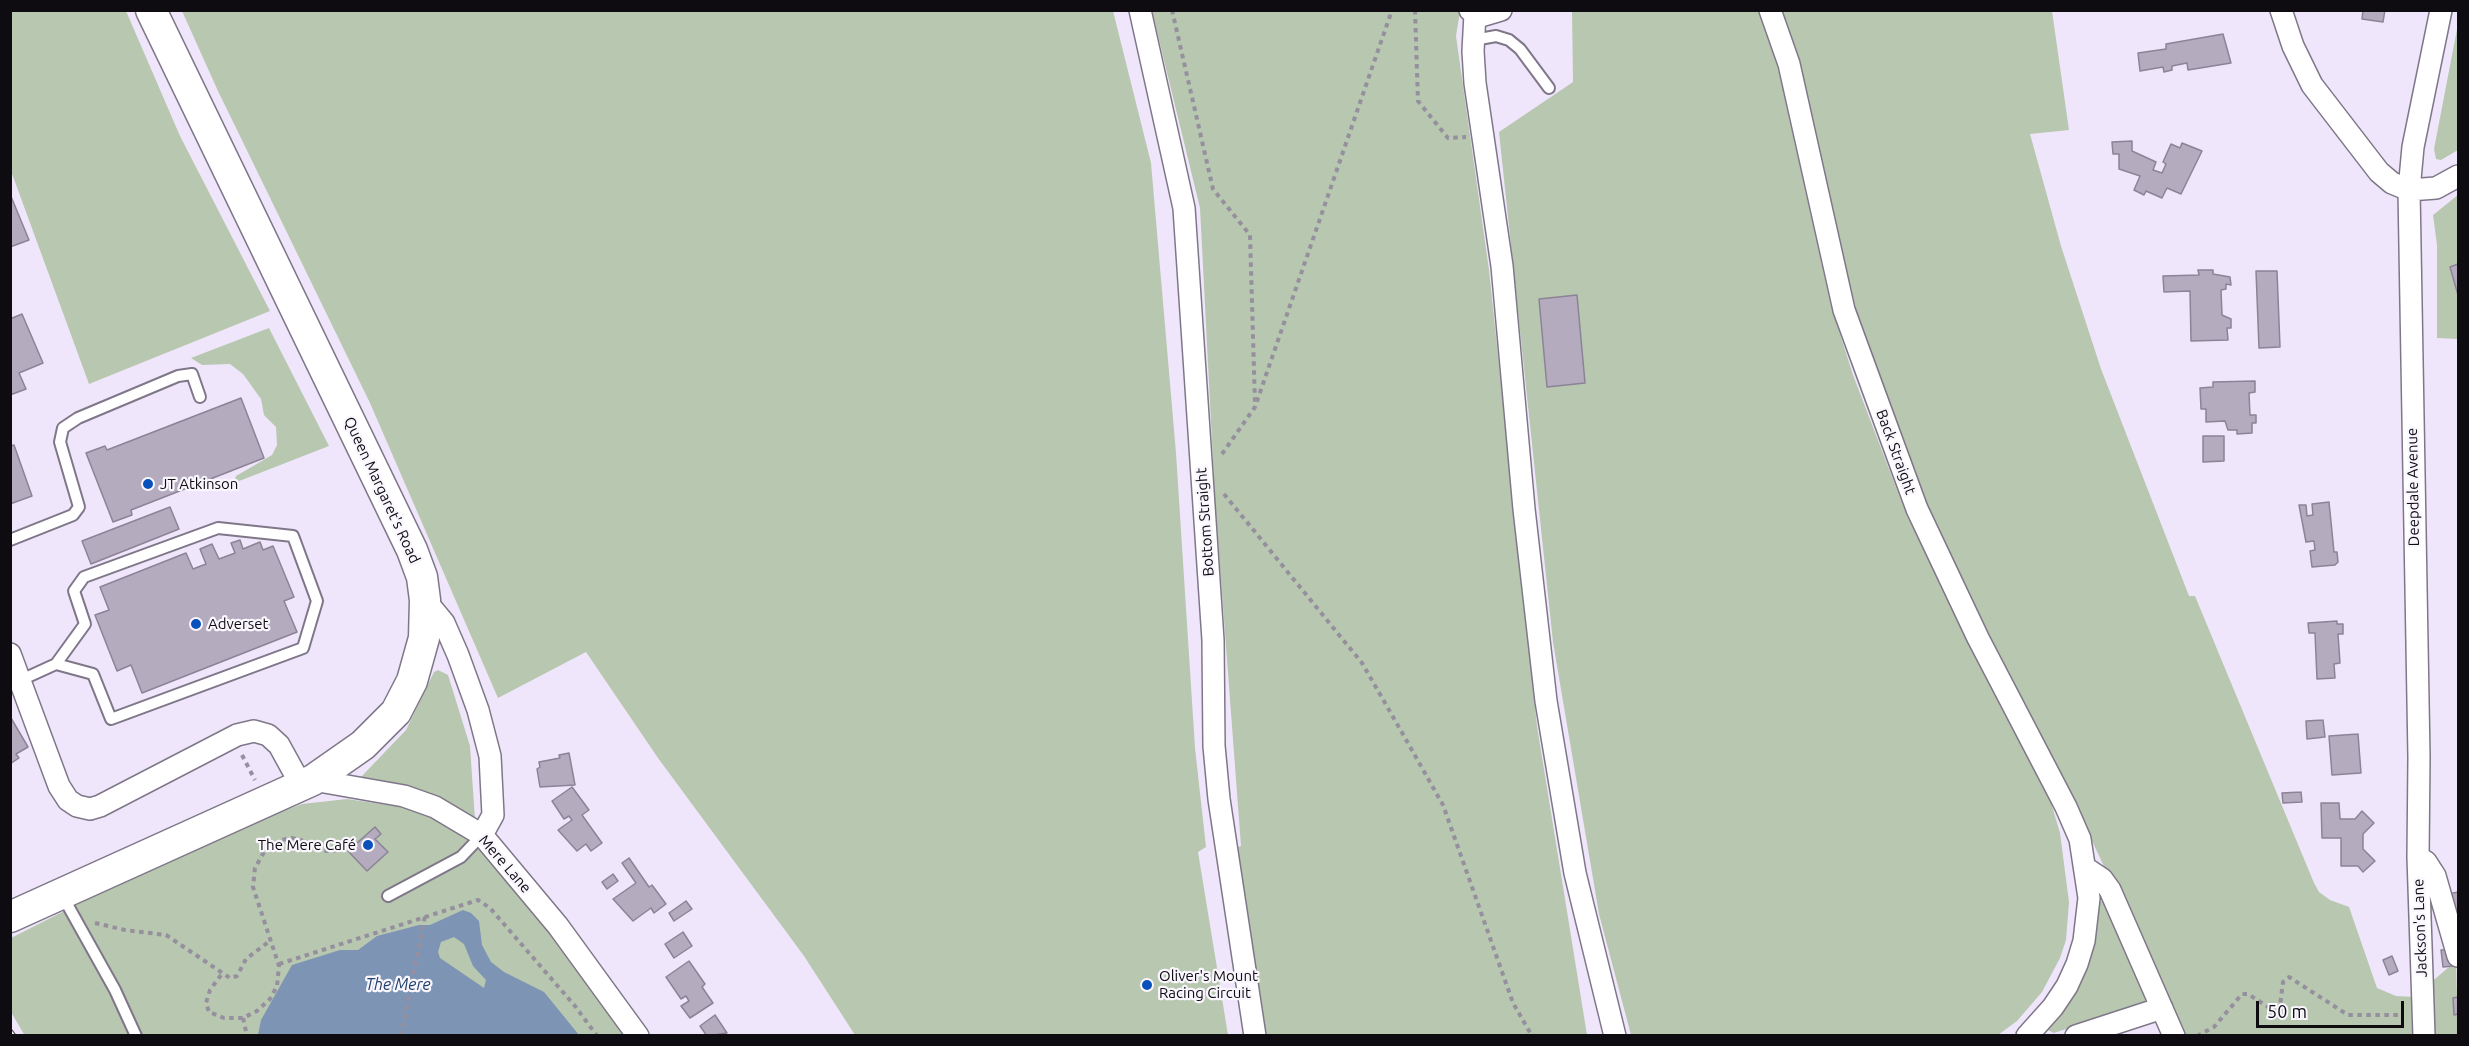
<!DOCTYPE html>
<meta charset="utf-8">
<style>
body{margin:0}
#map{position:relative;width:2469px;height:1046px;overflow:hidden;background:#efe6fb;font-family:Ubuntu,sans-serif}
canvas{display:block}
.frame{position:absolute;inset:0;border:12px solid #0e0b11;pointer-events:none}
.scale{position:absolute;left:2256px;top:1001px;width:148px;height:27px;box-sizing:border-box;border:3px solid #0e0b11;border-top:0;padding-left:8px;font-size:18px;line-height:21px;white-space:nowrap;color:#0e0b11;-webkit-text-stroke:4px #faf6fe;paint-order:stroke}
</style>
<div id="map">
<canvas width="2469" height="1046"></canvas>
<div class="frame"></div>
<div class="scale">50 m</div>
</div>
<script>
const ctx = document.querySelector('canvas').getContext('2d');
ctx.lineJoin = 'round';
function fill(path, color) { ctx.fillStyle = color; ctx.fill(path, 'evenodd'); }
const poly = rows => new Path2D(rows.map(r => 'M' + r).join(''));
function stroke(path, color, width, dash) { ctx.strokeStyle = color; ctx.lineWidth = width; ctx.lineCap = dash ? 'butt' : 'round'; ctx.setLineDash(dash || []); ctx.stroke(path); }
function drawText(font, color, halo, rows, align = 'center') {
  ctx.font = font + ' Ubuntu,sans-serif'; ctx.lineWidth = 4.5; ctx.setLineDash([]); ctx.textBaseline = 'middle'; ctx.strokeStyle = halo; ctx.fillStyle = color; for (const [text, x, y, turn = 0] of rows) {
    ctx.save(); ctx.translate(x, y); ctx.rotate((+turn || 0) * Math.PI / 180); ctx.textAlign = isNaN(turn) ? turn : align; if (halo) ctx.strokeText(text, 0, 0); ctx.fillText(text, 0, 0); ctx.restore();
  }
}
fill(poly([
 [11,10,126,11,180,136,270,311,89,384,11,171],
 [182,11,1113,11,1151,163,1176,453,1195,748,1206,847,1198,852,1228,1035,855,1035,804,956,658,758,586,652,498,698,370,403,218,91],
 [1152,11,1460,11,1456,36,1489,270,1537,726,1587,1035,1262,1035,1233,849,1241,846,1215,500,1200,208],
 [1572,11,1758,11,1778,68,1831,306,1853,375,1907,516,2049,796,2060,833,2069,902,2066,940,2060,958,2042,992,2017,1021,1998,1035,1631,1035,1599,914,1553,642,1499,132,1573,82],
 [1778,11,2052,11,2069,130,2030,134,2061,246,2101,369,2189,596,2195,596,2314,883,2319,892,2330,900,2349,907,2377,988,2396,996,2414,997,2456,961,2458,1035,2183,1035,2086,828,1985,636,1924,507,1852,306],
 [2458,24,2458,150,2441,160,2436,159,2434,149],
 [2458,195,2458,339,2437,338,2437,245,2433,215],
 [269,328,329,446,234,483,236,476,272,455,277,445,276,427,264,415,261,399,243,374,230,364,202,365,191,358],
 [438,670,448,675,470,746,475,820,361,777,406,730,434,672],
 [347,799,408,808,425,813,468,836,503,872,630,1035,25,1036,11,1012,11,938,90,898,280,812,302,804],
 [2103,900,2146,995,2146,999,2144,1003,2054,1033,2048,1030,2048,1026,2097,903]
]), '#b8c7af');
fill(poly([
 [463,910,471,913,479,921,482,945,491,962,504,972,544,992,579,1035,258,1035,261,1020,292,965,340,950,358,950,377,936,419,925,430,925],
 [454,937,464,944,473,966,486,980,484,988,440,958,438,952,441,942]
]), '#7d94b4');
const building = poly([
 [2363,10,2385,10,2383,22,2362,19,2363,10],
 [2223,34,2231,63,2188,70,2187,63,2172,66,2172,70,2164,72,2163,67,2140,71,2138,53,2166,49,2166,44,2223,34],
 [2132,141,2132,151,2156,162,2153,170,2162,173,2166,164,2163,162,2171,144,2180,148,2182,143,2202,151,2181,194,2167,188,2162,198,2146,191,2144,195,2134,190,2140,176,2119,169,2119,154,2113,154,2112,142,2132,141],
 [10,194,29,240,10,247,10,194],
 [2458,264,2458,295,2450,267,2458,264],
 [2198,270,2213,270,2213,274,2230,277,2231,285,2226,284,2226,289,2221,290,2222,315,2231,319,2231,328,2227,328,2228,340,2191,341,2190,291,2164,292,2163,276,2199,275,2198,270],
 [2256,271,2277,271,2280,347,2259,348,2256,271],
 [1577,295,1585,383,1547,387,1539,299,1577,295],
 [22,314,43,363,19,373,26,389,10,395,10,319,22,314],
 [2255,381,2255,392,2249,393,2250,415,2256,415,2256,423,2252,423,2252,433,2237,434,2237,430,2228,430,2225,421,2206,422,2206,409,2201,409,2200,388,2213,387,2213,382,2255,381],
 [241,398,264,458,131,510,132,515,113,522,86,453,105,446,107,450,241,398],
 [2203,436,2224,436,2224,461,2203,462,2203,436],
 [14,445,32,496,10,504,10,446,14,445],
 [2329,502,2334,552,2337,552,2338,562,2335,565,2312,567,2310,551,2315,550,2314,541,2306,542,2299,505,2306,505,2307,516,2313,515,2312,504,2329,502],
 [170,507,179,529,91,564,82,541,170,507],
 [240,540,243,549,260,542,263,550,273,546,294,597,284,601,297,632,142,693,131,665,117,671,95,615,109,610,100,587,186,553,193,569,206,564,200,549,212,544,219,559,235,553,231,543,240,540],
 [2337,621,2337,624,2343,624,2343,634,2338,634,2340,663,2334,664,2335,678,2317,679,2315,633,2309,633,2308,623,2337,621],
 [11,718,28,747,16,754,19,758,10,764,11,718],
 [2323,720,2325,737,2307,739,2306,721,2323,720],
 [2358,734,2361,773,2332,775,2329,736,2358,734],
 [569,753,575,785,540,787,537,769,540,767,539,762,560,758,559,755,569,753],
 [572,787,589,810,582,815,602,843,591,851,586,844,577,851,558,830,572,820,569,816,564,819,552,801,572,787],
 [2301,792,2302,802,2283,803,2282,793,2301,792],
 [2321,803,2339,803,2340,819,2355,819,2362,811,2374,823,2363,834,2363,849,2375,861,2363,872,2358,866,2341,866,2341,838,2322,838,2321,803],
 [375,827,381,834,375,839,388,852,367,871,348,851,375,827],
 [629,858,649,887,652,885,666,904,654,913,651,908,633,921,613,899,636,883,622,863,629,858],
 [613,874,618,881,607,889,602,882,613,874],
 [2458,892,2458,910,2452,911,2449,894,2458,892],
 [686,901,692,909,674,921,669,913,686,901],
 [683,932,692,946,674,958,665,944,683,932],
 [2441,950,2452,950,2453,966,2443,967,2441,950],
 [2392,956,2398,971,2389,975,2383,960,2392,956],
 [689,961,705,984,702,987,713,1003,690,1018,681,1006,689,1001,686,996,681,999,666,977,689,961],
 [2458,997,2458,1014,2454,1015,2453,998,2458,997],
 [715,1015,727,1033,707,1036,700,1026,715,1015]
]);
fill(building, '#b4abbf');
stroke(building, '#8c8396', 1.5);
const lane = poly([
 [1474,40,1496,36,1509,40,1520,49,1549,88],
 [10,540,73,515,79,507,60,442,63,428,78,418,178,376,192,374,200,397],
 [21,680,56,664,85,624,74,591,84,577,218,528,293,536,317,601,303,648,111,719,93,674,56,664],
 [62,895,115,990,136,1036],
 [388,896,461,857,482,835]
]);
const street = poly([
 [1140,10,1184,208,1213,640,1214,746,1219,799,1255,1036],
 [1470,10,1481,16,1501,10],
 [1770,10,1789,64,1844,310,1917,509,1978,638,2066,807,2080,839,2089,898,2084,941,2077,964,2067,986,2053,1007,2027,1036],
 [2281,10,2293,46,2312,85,2379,172,2392,183,2409,190,2436,188,2458,176],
 [2441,10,2413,147,2409,190,2419,757,2418,857,2426,862,2435,876,2458,956],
 [1475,14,1473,51,1475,83,1502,266,1524,509,1546,701,1575,873,1615,1036],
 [425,600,444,623,458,655,478,710,490,756,493,815,482,835],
 [10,654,59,786,68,800,77,806,90,809,100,806,237,735,254,731,268,735,279,745,301,785],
 [313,780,404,796,435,807,482,835,558,926,638,1036],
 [2418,857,2424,1036],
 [2087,869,2102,879,2110,890,2174,1036],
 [2076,1036,2162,1008]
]);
const secondary = poly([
 [10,917,313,780,363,745,396,712,412,681,424,638,425,600,422,577,412,550,151,10]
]);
stroke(lane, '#7f7789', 14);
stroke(street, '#7f7789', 24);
stroke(secondary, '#7f7789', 33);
stroke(poly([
 [1172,10,1213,189,1250,235,1255,404],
 [1415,10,1418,101,1448,138,1466,137],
 [1222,454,1255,407,1392,10],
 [1224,494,1362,663,1400,729,1443,805,1513,1003,1532,1036],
 [242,755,255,780],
 [95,923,125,930,166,935,230,978,237,976,246,959,271,940],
 [279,964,478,900,490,908,575,1006,597,1036],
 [221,975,210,990,206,1003,209,1012,224,1018,243,1018,257,1011,270,999,277,986,279,966,253,887,255,868,264,852,281,840,292,838,301,840,322,851,345,850],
 [243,1018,247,1036],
 [401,1036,425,916],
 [2197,1036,2214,1027,2242,994,2248,994,2279,1014,2283,982,2289,977,2348,1015,2403,1015]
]), '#958f9e', 4, [4.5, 4.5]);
stroke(lane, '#fff', 10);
stroke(street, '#fff', 21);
stroke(secondary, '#fff', 30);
const rail = poly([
 [10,1032,13,1036]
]);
stroke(rail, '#5c5662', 7);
stroke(rail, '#faf6fe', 4.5, [14]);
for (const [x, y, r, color] of [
 [148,484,6,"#0850ba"],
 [196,624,6,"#0850ba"],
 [368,845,6,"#0850ba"],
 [1147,985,6,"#0850ba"]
]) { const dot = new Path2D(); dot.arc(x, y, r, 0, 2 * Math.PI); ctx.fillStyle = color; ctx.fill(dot); stroke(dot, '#faf6fe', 2); }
drawText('15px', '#0e0b11', '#faf6fe', [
 ["Back Straight",1896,452,70],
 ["Deepdale Avenue",2413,487,-91],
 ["Queen Margaret's Road",382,490,65],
 ["Bottom Straight",1205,522,-94],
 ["Mere Lane",505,864,49],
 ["Jackson's Lane",2420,928,-92]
]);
drawText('15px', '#0e0b11', '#faf6fe', [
 ["JT Atkinson",160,484],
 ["Adverset",208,624],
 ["The Mere Café",356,845,"right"],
 ["Oliver's Mount",1159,976],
 ["Racing Circuit",1159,993]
], 'left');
drawText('italic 16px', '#1e3f6a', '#faf6fe', [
 ["The Mere",398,985]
]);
</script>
